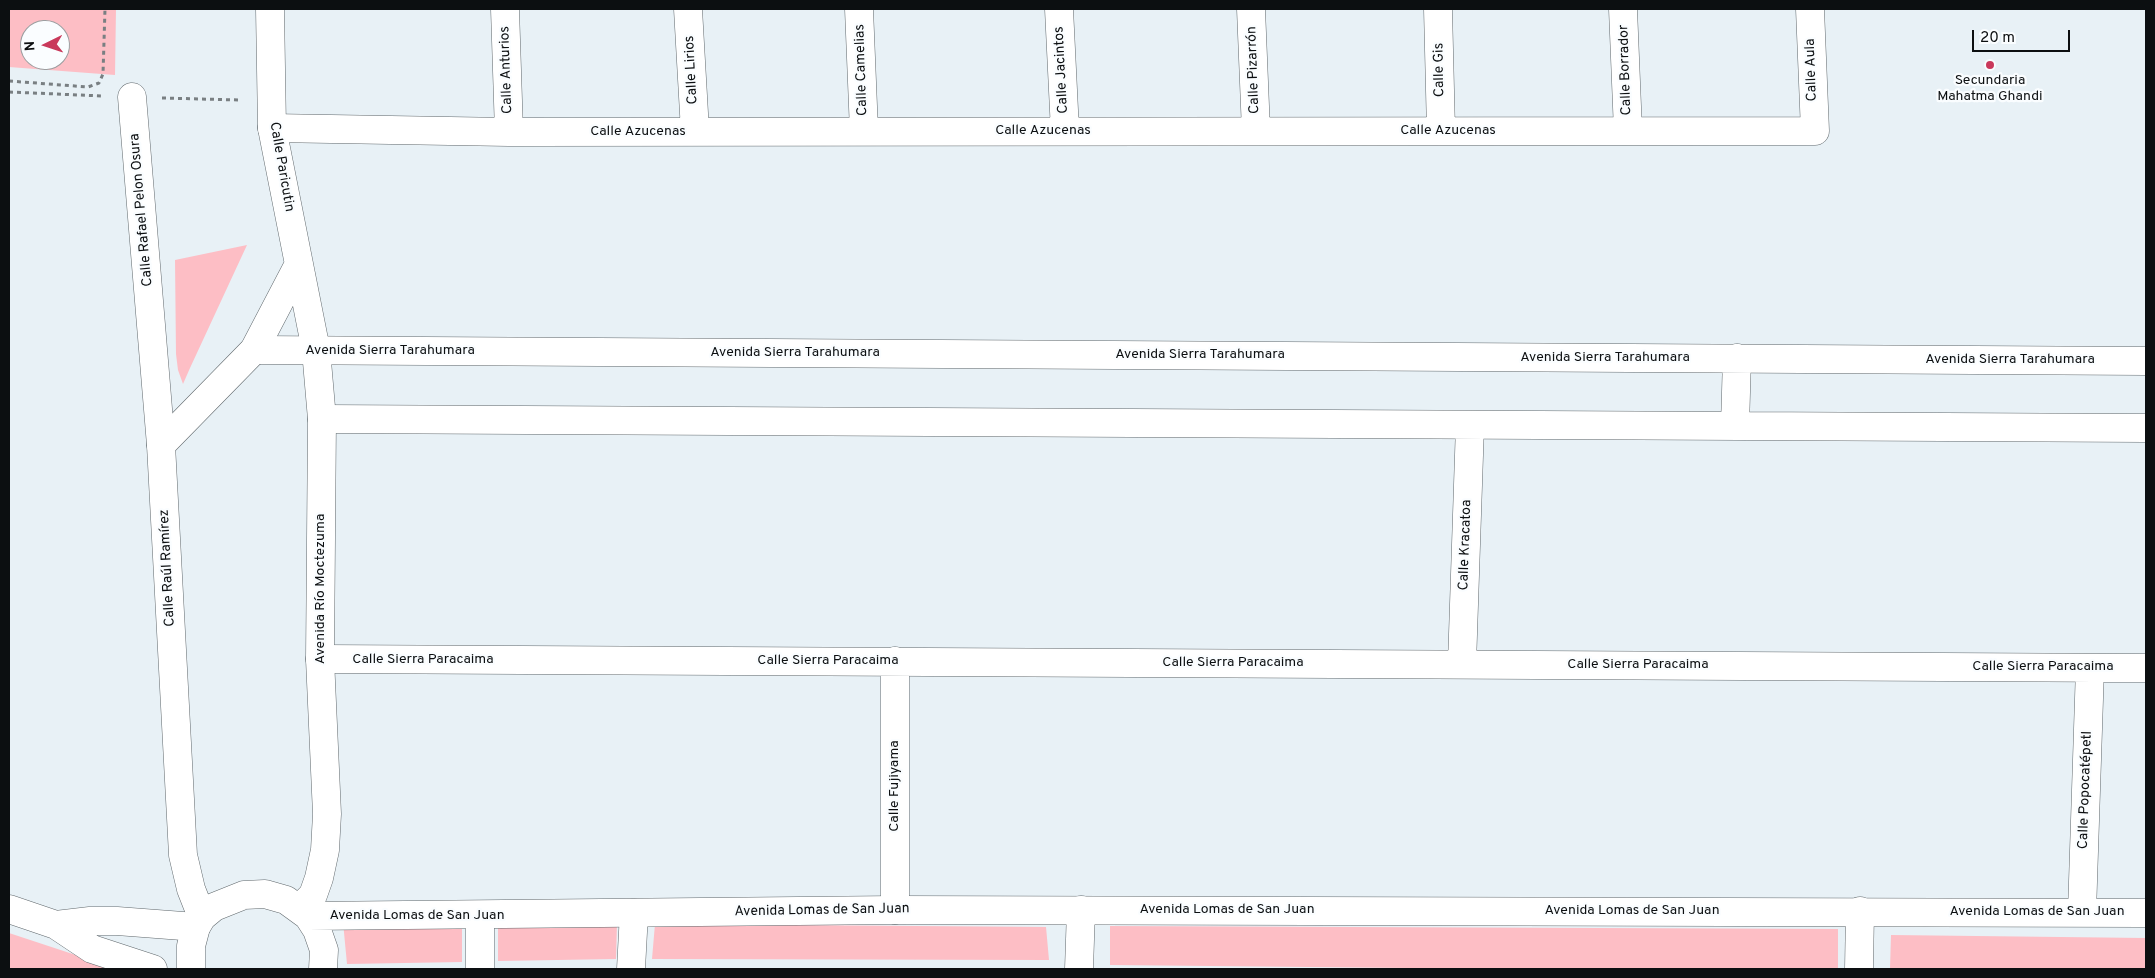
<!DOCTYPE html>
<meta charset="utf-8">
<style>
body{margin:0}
#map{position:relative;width:2155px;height:978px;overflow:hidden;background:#e8f1f6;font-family:Overpass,sans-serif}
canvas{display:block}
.frame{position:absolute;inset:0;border:10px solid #0c0f11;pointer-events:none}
.north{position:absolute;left:20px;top:20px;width:50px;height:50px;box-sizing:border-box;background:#fafdff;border:1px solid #9b9ea0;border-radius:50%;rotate:266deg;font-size:14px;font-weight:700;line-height:20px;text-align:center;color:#0c0f11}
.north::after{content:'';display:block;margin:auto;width:18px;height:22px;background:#c9395b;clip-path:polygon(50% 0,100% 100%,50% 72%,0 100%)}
.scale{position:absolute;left:1972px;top:30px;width:98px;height:22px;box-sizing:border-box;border:2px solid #0c0f11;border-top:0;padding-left:6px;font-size:15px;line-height:18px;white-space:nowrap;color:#0c0f11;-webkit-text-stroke:4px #fafdff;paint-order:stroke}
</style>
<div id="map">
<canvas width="2155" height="978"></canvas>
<div class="frame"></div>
<div class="north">N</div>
<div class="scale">20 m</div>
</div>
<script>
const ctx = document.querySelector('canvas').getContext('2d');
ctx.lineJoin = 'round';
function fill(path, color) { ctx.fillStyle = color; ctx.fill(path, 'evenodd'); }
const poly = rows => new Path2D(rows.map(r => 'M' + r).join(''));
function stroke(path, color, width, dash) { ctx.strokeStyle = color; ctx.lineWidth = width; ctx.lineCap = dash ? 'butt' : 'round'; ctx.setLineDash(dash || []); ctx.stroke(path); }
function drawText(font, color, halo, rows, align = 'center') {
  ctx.font = font + ' Overpass,sans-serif'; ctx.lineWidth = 4.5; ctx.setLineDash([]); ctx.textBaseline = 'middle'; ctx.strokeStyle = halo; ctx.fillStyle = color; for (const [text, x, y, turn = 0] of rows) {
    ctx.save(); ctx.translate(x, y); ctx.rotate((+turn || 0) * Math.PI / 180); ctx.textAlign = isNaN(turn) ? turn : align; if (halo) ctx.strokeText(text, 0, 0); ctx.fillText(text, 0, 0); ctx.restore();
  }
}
fill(poly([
 [9,9,116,9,115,75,9,67],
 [30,30,60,30,60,60,30,60],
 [247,245,190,368,183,384,178,370,176,354,175,260],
 [343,922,462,923,462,962,347,964],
 [617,923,616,959,498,961,498,924],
 [655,924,1046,927,1049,960,652,959],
 [1110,926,1838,929,1838,969,1507,969,1110,965],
 [9,933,106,965,112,969,9,969],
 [1891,935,2146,938,2146,969,1890,969]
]), '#fdbec5');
const minor = poly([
 [505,9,509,132],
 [688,9,695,131],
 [859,9,864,131],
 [1059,9,1065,131],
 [1251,9,1256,131],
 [1438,9,1441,131],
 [1623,9,1628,131],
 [132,97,161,445],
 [272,128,509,132,1815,131,1810,9],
 [254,350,2146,361],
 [322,419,2146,428],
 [1735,426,1737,358],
 [320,659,2146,668],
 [895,661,895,910],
 [1462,664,1470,425],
 [9,909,56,925,92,949,153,969],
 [2082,912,2090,668],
 [56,925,90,921,117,921,196,927],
 [480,969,480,916],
 [631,969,634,913],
 [1079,969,1081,910],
 [1859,969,1860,911]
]);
const tertiary = poly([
 [270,9,272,128,316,350,322,419,320,659,327,814,325,850,319,878,313,895,300,908],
 [308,916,895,910,2146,913],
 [202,917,191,889,183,855,161,445,254,350,299,264],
 [191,969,191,946,196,927,202,917,214,907,244,895,265,894,286,900,308,916,317,930,324,950,323,969]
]);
stroke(minor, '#60686c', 29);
stroke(tertiary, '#60686c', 29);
stroke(poly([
 [9,81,88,87,99,83,103,74,105,9],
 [9,92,103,96],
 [162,98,240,100]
]), '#797f82', 3, [4, 4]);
stroke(minor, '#fff', 28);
stroke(tertiary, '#fff', 28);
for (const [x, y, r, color] of [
 [1990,65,5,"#c9395b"]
]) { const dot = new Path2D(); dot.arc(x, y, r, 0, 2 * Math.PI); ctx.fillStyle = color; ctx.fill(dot); stroke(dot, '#fafdff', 2); }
drawText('14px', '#0c0f11', '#fafdff', [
 ["Calle Anturios",507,70,-92],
 ["Calle Lirios",692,70,-93],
 ["Calle Camelias",862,70,-92],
 ["Calle Jacintos",1062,70,-93],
 ["Calle Pizarrón",1254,70,-92],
 ["Calle Gis",1440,70,-91],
 ["Calle Borrador",1626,70,-92],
 ["Calle Aula",1812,70,-92],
 ["Calle Azucenas",1043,131],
 ["Calle Azucenas",1448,131],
 ["Calle Azucenas",638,132],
 ["Calle Paricutin",281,167,80],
 ["Calle Rafael Pelon Osura",142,210,-95],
 ["Avenida Sierra Tarahumara",390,351],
 ["Avenida Sierra Tarahumara",795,353],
 ["Avenida Sierra Tarahumara",1200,355],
 ["Avenida Sierra Tarahumara",1605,358],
 ["Avenida Sierra Tarahumara",2010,360],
 ["Calle Kracatoa",1466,545,-88],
 ["Calle Raúl Ramírez",168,568,-93],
 ["Avenida Río Moctezuma",321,589,-90],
 ["Calle Sierra Paracaima",423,660],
 ["Calle Sierra Paracaima",828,661],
 ["Calle Sierra Paracaima",1233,663],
 ["Calle Sierra Paracaima",1638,665],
 ["Calle Sierra Paracaima",2043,667],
 ["Calle Fujiyama",895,786,-90],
 ["Calle Popocatépetl",2086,790,-88],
 ["Avenida Lomas de San Juan",1227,910],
 ["Avenida Lomas de San Juan",822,911,-1],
 ["Avenida Lomas de San Juan",1632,911],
 ["Avenida Lomas de San Juan",2037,912],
 ["Avenida Lomas de San Juan",417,916]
]);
drawText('14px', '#0c0f11', '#fafdff', [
 ["Secundaria",1990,81],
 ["Mahatma Ghandi",1990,97]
]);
</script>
